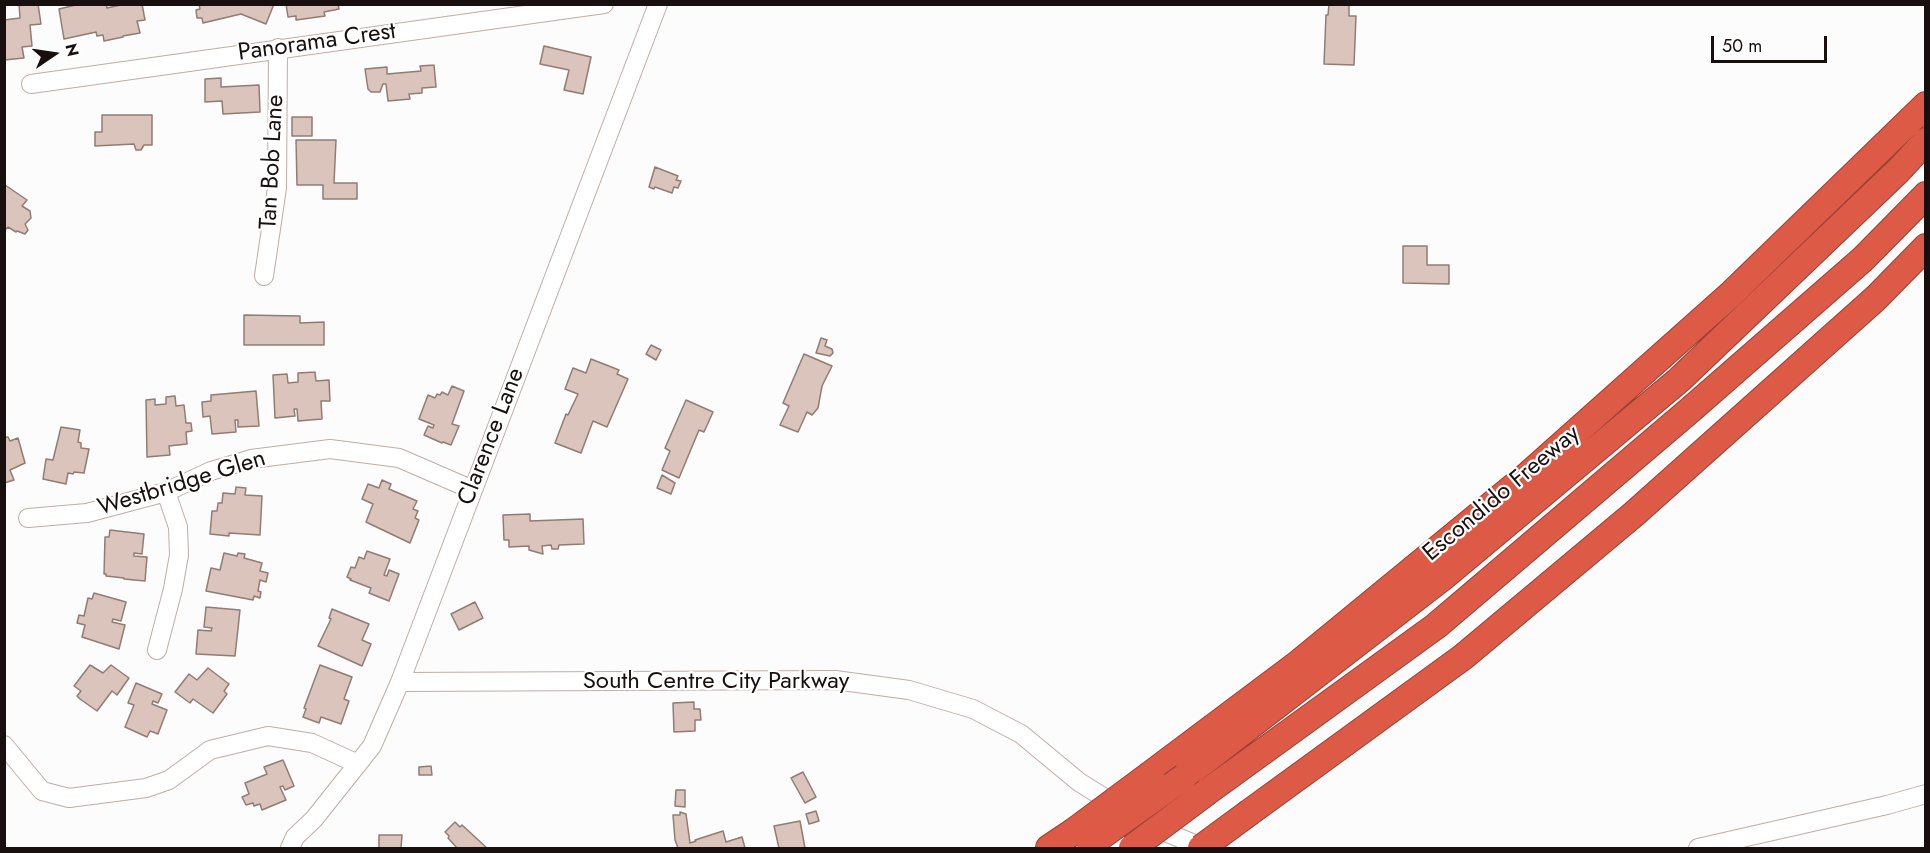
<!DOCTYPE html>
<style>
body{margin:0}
#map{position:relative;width:1930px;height:853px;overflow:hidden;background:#fcfcfc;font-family:Jost,sans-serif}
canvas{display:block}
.frame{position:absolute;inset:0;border:6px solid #18100e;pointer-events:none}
.north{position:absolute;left:24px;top:24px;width:60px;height:60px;-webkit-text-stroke:4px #fff;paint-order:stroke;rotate:77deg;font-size:16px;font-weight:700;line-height:24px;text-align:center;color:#18100e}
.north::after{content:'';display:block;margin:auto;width:21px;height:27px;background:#18100e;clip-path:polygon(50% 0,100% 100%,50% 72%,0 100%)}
.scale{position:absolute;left:1711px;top:36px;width:116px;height:27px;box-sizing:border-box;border:3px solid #18100e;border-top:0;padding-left:8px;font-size:18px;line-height:21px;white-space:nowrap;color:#18100e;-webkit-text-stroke:4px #fff;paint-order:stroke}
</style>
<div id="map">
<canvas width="1930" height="853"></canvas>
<div class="frame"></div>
<div class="north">N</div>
<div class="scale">50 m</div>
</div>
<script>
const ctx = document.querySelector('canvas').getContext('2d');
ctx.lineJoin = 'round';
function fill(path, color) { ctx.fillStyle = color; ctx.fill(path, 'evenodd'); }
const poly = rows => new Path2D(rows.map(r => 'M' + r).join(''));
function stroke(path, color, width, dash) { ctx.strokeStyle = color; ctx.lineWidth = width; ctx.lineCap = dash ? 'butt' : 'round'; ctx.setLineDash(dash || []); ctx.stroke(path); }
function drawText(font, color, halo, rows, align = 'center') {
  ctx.font = font + ' Jost,sans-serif'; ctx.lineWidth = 4.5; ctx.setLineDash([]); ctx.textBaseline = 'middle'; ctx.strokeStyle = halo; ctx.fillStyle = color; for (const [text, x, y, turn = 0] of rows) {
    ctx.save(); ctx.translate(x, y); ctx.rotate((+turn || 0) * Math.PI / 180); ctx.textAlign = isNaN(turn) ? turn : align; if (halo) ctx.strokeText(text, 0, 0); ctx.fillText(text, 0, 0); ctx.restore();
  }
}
const building = poly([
 [19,4,38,4,41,24,30,25,32,46,22,47,24,58,4,60,4,20,20,18,19,4],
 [80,4,106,4,107,8,125,4,142,4,145,20,137,21,140,33,123,36,123,37,104,41,103,35,97,36,96,32,64,39,59,9,80,4],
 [199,4,274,4,266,24,241,14,203,23,202,18,197,18,196,10,200,9,199,4],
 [286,4,338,4,339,9,324,12,325,16,296,20,296,16,288,17,286,4],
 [1329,4,1349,4,1349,16,1356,16,1354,65,1324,64,1326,15,1328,15,1329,4],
 [544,46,591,57,583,94,564,90,569,70,540,64,544,46],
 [434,65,436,87,422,88,422,93,409,94,410,99,388,101,386,84,383,84,380,92,371,92,368,89,365,69,387,67,387,74,421,71,420,66,434,65],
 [221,78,221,87,259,85,260,112,223,114,222,101,205,102,205,79,221,78],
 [102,115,152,115,152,145,144,145,141,150,136,150,134,144,95,146,95,132,102,132,102,115],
 [292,117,312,117,312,136,292,136,292,117],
 [296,140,336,140,334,183,357,183,357,199,323,199,323,185,297,185,296,140],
 [655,167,678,176,676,180,681,181,678,188,674,187,672,193,655,187,654,189,649,187,655,167],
 [5,185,27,200,22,206,30,211,31,218,25,224,28,230,25,234,17,231,16,232,8,227,4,231,5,185],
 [1403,246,1427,246,1427,265,1449,265,1449,284,1403,283,1403,246],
 [244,315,300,316,300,323,324,322,324,345,244,345,244,315],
 [821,338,827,340,825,346,832,349,833,353,830,356,816,353,821,338],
 [651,345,661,350,656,360,646,354,651,345],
 [804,354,832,366,822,386,818,408,812,415,807,412,798,432,780,425,789,406,783,403,804,354],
 [591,359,619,370,617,374,628,379,607,427,593,421,581,453,555,443,566,414,568,415,578,394,565,389,573,368,586,373,591,359],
 [315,372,316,381,329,380,330,401,321,401,322,419,298,421,297,409,294,409,295,416,275,418,273,375,287,374,288,383,298,382,298,373,315,372],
 [452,386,464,391,452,424,459,426,451,445,443,442,442,443,424,435,428,426,433,428,434,425,419,419,428,395,435,398,437,394,440,395,442,392,448,395,452,386],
 [256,391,259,426,238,427,238,420,235,420,236,432,212,434,210,416,203,417,202,402,211,401,211,395,256,391],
 [175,396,176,406,184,405,186,423,191,423,192,431,186,432,187,444,169,446,170,455,147,457,146,400,155,399,155,405,166,404,166,397,175,396],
 [686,400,713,412,704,432,699,430,679,478,662,470,670,451,665,448,686,400],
 [61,427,80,430,78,442,81,443,81,448,89,449,84,473,74,472,73,474,68,473,66,484,43,479,46,459,53,460,61,427],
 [4,435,5,437,8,437,10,441,18,438,25,463,10,470,14,480,4,483,4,435],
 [662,475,675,483,671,494,657,488,662,475],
 [382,480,391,484,389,489,417,501,413,509,418,511,415,518,419,520,410,543,366,522,373,504,362,499,368,484,379,488,382,480],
 [236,487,246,488,245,495,262,496,260,535,229,533,229,536,210,534,212,511,217,511,218,503,222,503,223,493,235,494,236,487],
 [530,514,530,521,583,519,584,544,559,545,558,549,552,549,551,545,542,546,543,554,529,550,529,546,509,547,509,540,504,540,503,515,530,514],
 [110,530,144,534,142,554,134,553,134,556,147,557,145,581,124,579,124,578,106,576,106,574,104,574,105,537,109,537,110,530],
 [367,551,390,559,384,575,387,576,389,570,399,574,389,601,369,593,371,588,350,580,351,579,347,577,351,567,355,568,359,557,364,559,367,551],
 [224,553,237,556,238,553,245,554,244,558,262,563,260,571,268,573,266,582,260,580,258,591,261,592,260,598,254,596,253,600,206,591,211,568,220,570,224,553],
 [94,593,126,602,121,621,113,619,112,622,125,625,119,649,82,637,85,625,77,623,79,615,84,616,88,598,92,599,94,593],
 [475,602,483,618,459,630,451,614,475,602],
 [206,607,240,610,235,656,196,654,198,630,211,631,212,628,204,627,206,607],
 [332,609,369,624,362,640,371,644,362,666,318,646,331,619,329,618,332,609],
 [90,665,103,673,111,665,129,678,117,695,112,691,97,711,80,699,77,696,81,691,74,686,90,665],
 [320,665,352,677,344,699,349,701,341,724,321,717,319,723,303,717,306,709,304,708,320,665],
 [208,668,229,684,224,691,227,694,213,713,193,699,190,703,175,692,189,674,197,680,208,668],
 [136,683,162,694,158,703,153,701,152,704,167,710,158,734,150,731,147,737,125,727,134,705,128,703,136,683],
 [694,702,694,709,700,709,701,720,695,720,695,731,674,732,673,703,694,702],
 [283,760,294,786,285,790,283,786,280,787,286,800,262,810,260,804,254,806,253,803,246,805,242,797,249,794,245,783,267,774,264,767,283,760],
 [431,766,432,775,419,775,419,767,431,766],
 [803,772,816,797,805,803,791,778,803,772],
 [676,790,685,790,685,807,675,806,676,790],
 [816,811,819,821,809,824,806,814,816,811],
 [680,812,686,814,690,843,696,841,695,840,723,831,726,842,742,837,745,848,678,848,675,840,673,815,680,815,680,812],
 [800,821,805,848,808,848,779,848,774,826,800,821],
 [455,822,460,827,462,825,487,848,457,848,448,838,449,836,445,832,455,822],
 [379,835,402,835,401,848,379,848,379,835]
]);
fill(building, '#dbc4bb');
stroke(building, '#917c74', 1.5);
const minor = poly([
 [31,84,604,4],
 [264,276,277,188,278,48],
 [28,518,87,513,166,492,211,471,251,459,330,449,399,458,473,490],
 [157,650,173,589,179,555,178,527,166,492],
 [400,682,835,680,909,690,973,709,1021,734,1079,782,1146,824,1204,848],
 [4,745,42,791,69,798,146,788,169,780,210,750,268,736,312,743,358,764],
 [290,848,295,837,314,819,372,746,400,682,658,4],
 [1698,848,1887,805,1926,794]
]);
const highway = poly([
 [1151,774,1295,666,1529,474,1730,295,1926,105],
 [1184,777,1442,578,1679,380,1898,171,1926,141],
 [1207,792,1436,626,1689,411,1863,259,1926,195],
 [1250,812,1463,657,1634,514,1876,298,1926,247],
 [1049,848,1073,832]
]);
stroke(minor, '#c2aca4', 20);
stroke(highway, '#984033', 28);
stroke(minor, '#fff', 18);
stroke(highway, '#dd5a47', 26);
const highwayBridge = poly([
 [1073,832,1151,774],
 [1090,844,1184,777],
 [1132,848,1207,792],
 [1201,848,1250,812]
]);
stroke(highwayBridge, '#984033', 28, []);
stroke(highwayBridge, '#dd5a47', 26);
drawText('24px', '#18100e', '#fff', [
 ["Panorama Crest",317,43,-8],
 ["Tan Bob Lane",273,162,-87],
 ["Clarence Lane",492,437,-69],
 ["Westbridge Glen",182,484,-17],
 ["Escondido Freeway",1502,494,-40],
 ["South Centre City Parkway",716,682]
]);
</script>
